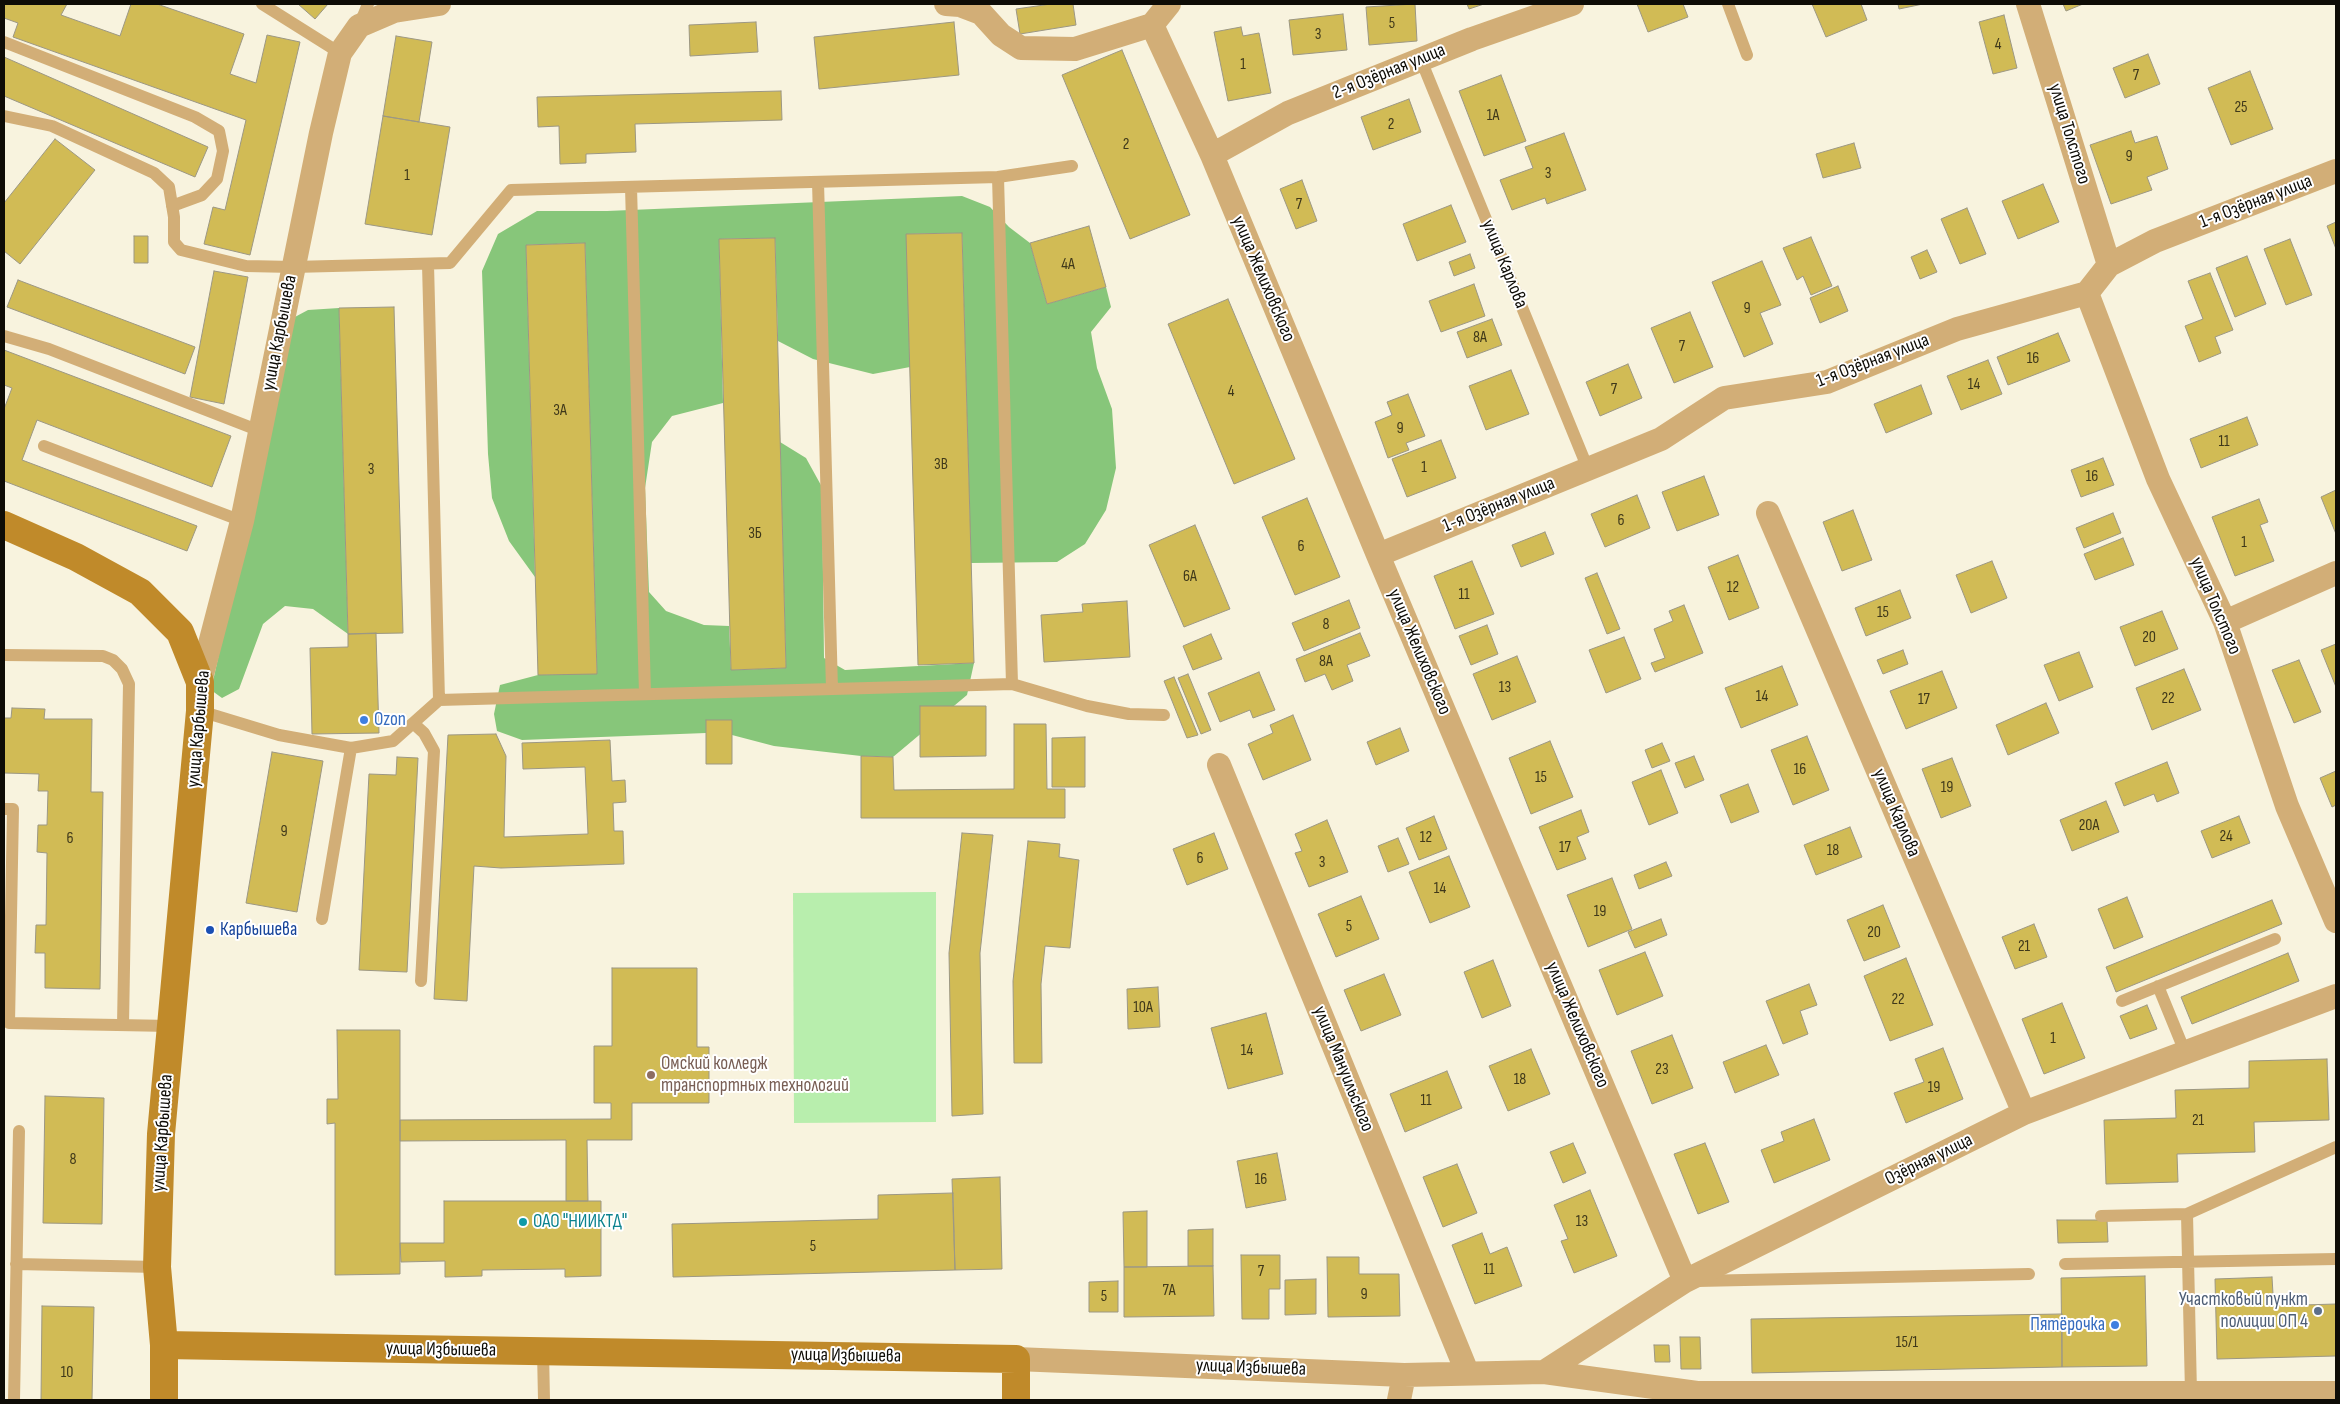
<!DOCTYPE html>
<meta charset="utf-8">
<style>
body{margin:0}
#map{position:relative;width:2340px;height:1404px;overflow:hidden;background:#f8f3de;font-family:"Sofia Sans Condensed",sans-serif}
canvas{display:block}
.frame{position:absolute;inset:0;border:5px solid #0e0c06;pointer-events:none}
</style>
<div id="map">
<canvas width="2340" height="1404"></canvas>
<div class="frame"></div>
</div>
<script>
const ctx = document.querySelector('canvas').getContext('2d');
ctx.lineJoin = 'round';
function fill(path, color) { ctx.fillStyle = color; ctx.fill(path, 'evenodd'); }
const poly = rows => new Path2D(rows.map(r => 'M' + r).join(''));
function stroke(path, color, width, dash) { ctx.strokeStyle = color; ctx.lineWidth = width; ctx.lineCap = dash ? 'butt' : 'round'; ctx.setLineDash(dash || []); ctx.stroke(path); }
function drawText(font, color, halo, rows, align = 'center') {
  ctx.font = font + ' "Sofia Sans Condensed",sans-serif'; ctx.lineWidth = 4; ctx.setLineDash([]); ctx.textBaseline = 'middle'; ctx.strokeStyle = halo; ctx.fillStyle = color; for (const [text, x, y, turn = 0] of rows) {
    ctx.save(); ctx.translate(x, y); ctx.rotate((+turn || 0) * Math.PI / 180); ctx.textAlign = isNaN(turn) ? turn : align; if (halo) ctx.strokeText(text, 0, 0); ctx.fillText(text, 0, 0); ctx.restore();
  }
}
fill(poly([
 [936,892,936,1122,794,1123,793,893]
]), '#b8eead');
fill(poly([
 [962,196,990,207,1009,227,1030,243,1047,304,1106,287,1111,307,1091,332,1097,368,1112,409,1116,468,1106,510,1085,544,1057,562,971,563,962,233,907,234,910,367,873,374,813,359,778,341,775,238,719,239,723,403,672,416,652,442,645,488,649,592,666,611,704,625,729,626,731,670,786,668,780,442,806,458,822,487,824,658,845,670,974,663,967,695,893,757,861,756,774,746,732,735,732,720,706,733,522,740,497,731,494,714,500,685,538,675,597,673,585,243,526,245,535,577,509,541,492,498,488,454,482,271,498,234,537,211,607,211],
 [339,308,348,634,313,609,285,606,263,624,239,689,222,698,211,690,293,318,308,310]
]), '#87c67a');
const building = poly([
 [4,4,67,4,61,15,120,36,131,4,157,4,244,34,230,74,256,83,267,35,300,42,250,255,204,244,213,207,225,210,246,120,13,37,18,23,4,18,4,4],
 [298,4,328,4,315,19,298,4],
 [1051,4,1073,4,1076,25,1020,34,1016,9,1051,4],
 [1415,4,1417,41,1369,45,1366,7,1415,4],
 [1467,4,1484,4,1469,9,1467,4],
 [1637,4,1683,4,1688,17,1648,32,1637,4],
 [1812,4,1861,4,1867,20,1826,37,1812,4],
 [1898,4,1923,4,1899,9,1898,4],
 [2063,4,2083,4,2066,11,2063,4],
 [1343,14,1347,50,1293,55,1289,20,1343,14],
 [2004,15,2017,68,1993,74,1979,22,2004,15],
 [756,22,758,52,690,56,689,25,756,22],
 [954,22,959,75,819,89,814,37,954,22],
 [1241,27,1243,36,1259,33,1271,93,1228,101,1214,32,1241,27],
 [396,36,432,42,419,122,383,116,396,36],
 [1122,50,1190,215,1130,239,1062,75,1122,50],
 [2148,54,2160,84,2125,98,2113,68,2148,54],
 [4,57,208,147,195,177,4,96,4,57],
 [2250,71,2273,129,2231,145,2208,88,2250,71],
 [1501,75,1526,141,1484,156,1459,91,1501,75],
 [781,91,782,120,635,124,636,152,586,154,586,163,560,164,559,126,538,127,537,97,781,91],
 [1409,99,1421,132,1373,150,1361,117,1409,99],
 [383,116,450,127,432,235,365,224,383,116],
 [2131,131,2135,143,2157,136,2168,169,2147,177,2152,190,2111,204,2090,145,2131,131],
 [1564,133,1586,190,1547,204,1545,198,1512,210,1500,180,1533,168,1525,147,1564,133],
 [55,139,95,170,20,264,4,251,4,203,55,139],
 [1854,143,1861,168,1823,178,1816,154,1854,143],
 [1302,180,1317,221,1296,229,1280,189,1302,180],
 [2043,184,2059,222,2018,239,2002,201,2043,184],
 [1451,205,1466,242,1417,261,1403,224,1451,205],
 [1967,208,1986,254,1960,264,1941,219,1967,208],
 [2336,222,2336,249,2327,226,2336,222],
 [1089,226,1106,287,1047,304,1030,243,1089,226],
 [962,233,974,663,918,665,906,234,962,233],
 [134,236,148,236,148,263,134,263,134,236],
 [1811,237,1832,286,1811,295,1803,276,1797,280,1783,248,1811,237],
 [775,238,786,668,731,670,719,239,775,238],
 [2290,239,2312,295,2286,305,2264,249,2290,239],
 [585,243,597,674,538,675,526,245,585,243],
 [1927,250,1937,272,1920,279,1911,257,1927,250],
 [1470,254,1475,268,1454,276,1449,262,1470,254],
 [2247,256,2266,304,2235,317,2216,268,2247,256],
 [1762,261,1781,305,1760,313,1773,344,1744,357,1712,282,1762,261],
 [214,271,248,277,224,404,190,397,214,271],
 [2210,273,2233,330,2215,337,2221,353,2199,362,2185,326,2203,319,2188,281,2210,273],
 [18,280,195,347,185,374,7,307,18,280],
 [1474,284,1485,316,1441,332,1429,301,1474,284],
 [1838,286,1848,311,1820,323,1810,298,1838,286],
 [1228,299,1295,459,1234,484,1168,324,1228,299],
 [394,307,403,633,348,634,339,308,394,307],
 [1690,312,1713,367,1674,383,1651,328,1690,312],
 [1492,319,1502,345,1467,358,1457,332,1492,319],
 [2058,333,2070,361,2008,385,1997,357,2058,333],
 [4,350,231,436,212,487,37,420,22,460,197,526,187,551,4,481,4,409,12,388,4,385,4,350],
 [1988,360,2002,394,1961,410,1947,376,1988,360],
 [1628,364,1642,398,1600,416,1586,382,1628,364],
 [1511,370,1529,414,1486,430,1469,386,1511,370],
 [1921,385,1932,414,1886,433,1874,404,1921,385],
 [1408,394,1425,436,1406,443,1409,450,1388,458,1375,422,1392,415,1387,402,1408,394],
 [2247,417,2258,445,2201,468,2190,439,2247,417],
 [1441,440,1456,478,1407,497,1392,459,1441,440],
 [2103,458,2114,485,2081,497,2071,470,2103,458],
 [1704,476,1719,515,1677,531,1662,492,1704,476],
 [2336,490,2336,534,2321,497,2336,490],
 [1637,495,1650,528,1605,547,1591,514,1637,495],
 [1307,498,1340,577,1295,595,1262,517,1307,498],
 [2259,499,2268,522,2260,525,2274,561,2235,576,2212,517,2259,499],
 [1853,510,1872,560,1842,571,1823,522,1853,510],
 [2113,513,2121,533,2084,548,2076,528,2113,513],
 [1195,525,1230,609,1184,627,1149,545,1195,525],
 [1545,532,1554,554,1521,567,1512,545,1545,532],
 [2123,538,2134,565,2095,580,2084,554,2123,538],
 [1738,555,1759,608,1729,620,1708,567,1738,555],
 [1472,561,1494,614,1455,629,1434,576,1472,561],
 [1992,561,2007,598,1971,613,1956,575,1992,561],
 [1597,573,1620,629,1607,634,1585,578,1597,573],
 [1900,590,1911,618,1866,636,1855,608,1900,590],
 [1349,600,1360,628,1304,651,1292,623,1349,600],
 [1127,601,1130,657,1044,662,1041,615,1083,612,1082,604,1127,601],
 [1684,605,1703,653,1655,672,1651,663,1665,658,1654,629,1673,621,1669,611,1684,605],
 [2162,611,2178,649,2135,666,2120,627,2162,611],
 [1487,625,1498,654,1471,665,1459,636,1487,625],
 [376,633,379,733,312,734,310,648,348,647,348,634,376,633],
 [1360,633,1370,656,1347,665,1353,681,1332,690,1325,674,1305,682,1296,659,1360,633],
 [1211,634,1222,659,1193,670,1183,646,1211,634],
 [1624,637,1641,679,1606,693,1589,650,1624,637],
 [2336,644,2336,687,2321,650,2336,644],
 [1903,650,1908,664,1883,674,1877,660,1903,650],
 [2079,652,2093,687,2059,701,2044,665,2079,652],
 [1517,656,1536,702,1492,720,1473,674,1517,656],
 [2299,660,2321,712,2294,723,2272,670,2299,660],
 [1782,666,1798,705,1741,728,1725,688,1782,666],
 [2184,669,2201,710,2152,730,2136,688,2184,669],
 [1942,671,1957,708,1906,729,1890,691,1942,671],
 [1259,672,1275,710,1253,718,1250,710,1220,722,1208,693,1259,672],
 [1188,674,1211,730,1201,734,1178,678,1188,674],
 [1174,677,1198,735,1187,738,1164,681,1174,677],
 [2046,703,2059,733,2008,755,1996,725,2046,703],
 [920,706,986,706,986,756,920,757,920,706],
 [12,708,45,709,44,719,92,719,91,792,103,792,100,989,45,988,45,953,35,953,36,925,46,925,47,853,37,852,38,825,47,825,48,791,38,791,39,774,4,773,4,718,11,718,12,708],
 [1293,715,1311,760,1263,780,1248,744,1273,733,1270,725,1293,715],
 [706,720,732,720,732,764,706,764,706,720],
 [1014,724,1046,724,1047,789,1065,789,1065,818,861,818,861,756,893,757,894,790,1014,789,1014,724],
 [1400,728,1409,751,1376,765,1367,742,1400,728],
 [496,734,506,756,504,837,588,834,585,767,523,769,522,743,610,740,612,781,625,780,626,802,613,803,614,831,623,831,624,864,501,868,474,866,467,1001,434,999,448,735,496,734],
 [1807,736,1829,790,1793,805,1771,750,1807,736],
 [1085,737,1085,787,1052,787,1052,738,1085,737],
 [1550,741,1573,797,1531,814,1509,758,1550,741],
 [1662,743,1670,761,1652,768,1645,750,1662,743],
 [272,752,323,761,297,912,246,903,272,752],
 [1694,756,1704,780,1685,788,1675,763,1694,756],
 [397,757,418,758,407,972,359,970,369,774,396,775,397,757],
 [1952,758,1971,806,1941,818,1922,769,1952,758],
 [2167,762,2179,793,2157,802,2154,794,2124,806,2115,783,2167,762],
 [1661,770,1678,813,1649,825,1632,782,1661,770],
 [2336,771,2336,805,2332,807,2320,778,2336,771],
 [1748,784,1759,812,1731,823,1720,795,1748,784],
 [2106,801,2119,832,2072,851,2060,820,2106,801],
 [1581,810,1589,832,1577,837,1586,859,1557,870,1539,827,1581,810],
 [1434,816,1447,849,1419,860,1406,828,1434,816],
 [2239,816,2250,843,2212,858,2201,831,2239,816],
 [1327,820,1348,872,1309,887,1295,853,1302,851,1295,834,1327,820],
 [1850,827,1862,857,1816,875,1804,845,1850,827],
 [962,833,993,835,980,953,983,1114,952,1116,949,953,962,833],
 [1214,833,1228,869,1187,885,1173,849,1214,833],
 [1398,838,1409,864,1388,872,1378,846,1398,838],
 [1028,841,1060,844,1059,857,1079,860,1070,948,1045,946,1041,984,1042,1063,1014,1063,1013,981,1028,841],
 [1449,856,1470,907,1430,923,1409,872,1449,856],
 [1666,862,1672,876,1639,889,1634,875,1666,862],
 [1612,878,1632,929,1588,947,1567,895,1612,878],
 [1361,896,1379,939,1336,957,1318,914,1361,896],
 [2127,897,2143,937,2114,949,2098,909,2127,897],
 [2272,900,2282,924,2116,992,2106,967,2272,900],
 [1883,905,1900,947,1864,961,1847,920,1883,905],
 [1661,919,1667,935,1635,948,1628,932,1661,919],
 [2034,924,2047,957,2015,969,2002,937,2034,924],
 [1645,952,1663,996,1617,1015,1599,970,1645,952],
 [2288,953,2299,981,2192,1024,2181,997,2288,953],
 [1906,958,1933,1025,1890,1041,1864,976,1906,958],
 [1493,960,1511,1006,1482,1018,1464,972,1493,960],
 [612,968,697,968,697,1047,709,1047,709,1103,632,1103,632,1140,587,1140,588,1201,566,1201,566,1140,400,1141,400,1120,611,1119,611,1103,594,1103,594,1046,612,1046,612,968],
 [1384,974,1401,1015,1361,1031,1344,990,1384,974],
 [1809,984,1817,1005,1800,1011,1808,1034,1783,1044,1766,1001,1809,984],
 [1158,987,1160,1027,1128,1029,1127,989,1158,987],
 [2062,1003,2085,1058,2044,1074,2022,1019,2062,1003],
 [2147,1005,2157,1029,2130,1039,2120,1016,2147,1005],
 [1266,1013,1283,1074,1228,1089,1211,1028,1266,1013],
 [337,1030,400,1030,400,1274,335,1275,335,1123,327,1124,327,1099,338,1099,337,1030],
 [1672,1035,1693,1088,1652,1104,1631,1051,1672,1035],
 [1766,1045,1779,1075,1735,1093,1723,1062,1766,1045],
 [1943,1048,1963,1099,1906,1123,1894,1093,1924,1082,1915,1059,1943,1048],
 [1531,1049,1550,1094,1508,1111,1489,1066,1531,1049],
 [2327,1059,2329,1120,2254,1122,2255,1152,2177,1154,2178,1182,2106,1184,2104,1120,2176,1118,2175,1090,2249,1088,2249,1061,2327,1059],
 [1447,1071,1462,1108,1405,1132,1390,1094,1447,1071],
 [45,1096,104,1098,102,1224,43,1223,45,1096],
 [1814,1119,1830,1160,1774,1183,1761,1150,1784,1141,1781,1132,1814,1119],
 [1573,1143,1586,1173,1563,1183,1550,1152,1573,1143],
 [1705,1143,1729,1202,1698,1214,1674,1154,1705,1143],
 [1277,1153,1286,1200,1246,1208,1237,1161,1277,1153],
 [1457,1164,1477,1213,1443,1227,1423,1177,1457,1164],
 [1000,1177,1002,1269,955,1270,952,1179,1000,1177],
 [1590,1190,1617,1256,1574,1273,1561,1241,1568,1239,1554,1205,1590,1190],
 [953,1193,955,1270,673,1277,672,1224,878,1219,878,1195,953,1193],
 [444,1201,601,1201,601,1276,565,1277,565,1269,482,1270,482,1276,445,1277,445,1261,401,1262,400,1243,444,1243,444,1201],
 [1147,1211,1147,1267,1124,1267,1123,1212,1147,1211],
 [2057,1220,2107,1220,2108,1242,2058,1243,2057,1220],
 [1213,1229,1213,1266,1188,1266,1188,1230,1213,1229],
 [1482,1233,1490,1254,1507,1247,1522,1286,1475,1304,1452,1245,1482,1233],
 [1241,1255,1280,1255,1280,1289,1269,1289,1269,1319,1242,1319,1241,1255],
 [1327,1257,1359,1257,1359,1274,1399,1274,1400,1316,1328,1317,1327,1257],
 [1213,1266,1214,1316,1124,1317,1124,1267,1213,1266],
 [2145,1276,2147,1366,2062,1367,2061,1278,2145,1276],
 [2272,1277,2273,1294,2268,1294,2269,1306,2336,1304,2336,1356,2217,1359,2215,1279,2272,1277],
 [1316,1279,1316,1314,1285,1315,1285,1280,1316,1279],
 [1118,1281,1118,1312,1089,1312,1089,1282,1118,1281],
 [42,1306,94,1307,92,1400,41,1400,42,1306],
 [2062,1314,2062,1367,1752,1373,1751,1319,2062,1314],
 [1680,1337,1700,1337,1701,1369,1681,1369,1680,1337],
 [1654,1345,1669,1345,1670,1362,1655,1362,1654,1345]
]);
fill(building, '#d1bb55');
stroke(building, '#9c9783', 1);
stroke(poly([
 [262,4,340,53],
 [1728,4,1747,55],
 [359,26,368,4],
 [4,42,195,117,219,131,223,151,217,179,202,195,172,206],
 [1421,60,1588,469],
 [4,116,52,126,154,173,169,187,174,217,174,242,181,250,246,266,293,267,450,263,511,190,998,177,1012,684,439,700,393,741,351,748,279,735,200,711],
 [998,177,1072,166],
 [818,182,832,689],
 [631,187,645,694],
 [428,264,439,700],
 [4,336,49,349,260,431],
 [44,446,242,521],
 [4,655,103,656,113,660,122,669,129,684,123,1025],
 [1012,684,1087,706,1129,714,1164,715],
 [413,723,424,733,434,751,421,981],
 [4,809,13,809,9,1023,171,1026],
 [322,919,351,748],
 [2158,986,2185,1052],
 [2122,1001,2275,939],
 [2187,1214,2336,1147],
 [2101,1216,2187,1214,2191,1393],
 [16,1264,157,1267],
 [2065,1264,2336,1259],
 [1697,1281,2029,1274],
 [543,1351,544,1400],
 [14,1400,19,1131]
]), '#d2ae77', 12);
stroke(poly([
 [946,4,960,5,981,13,1001,35,1021,48,1075,49,1152,25,1169,4],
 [2028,4,2109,265],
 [1152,25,1212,155,1378,555,1685,1281],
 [1212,155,1288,113,1472,39,1572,4],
 [2087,293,2158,479,2225,622,2287,806,2336,921],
 [1768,513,2024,1113],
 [1378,555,1661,439,1724,398,1827,382,1957,329,2087,293,2109,265,2155,241,2336,171],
 [2225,622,2336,573],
 [200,682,242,521,321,133,340,53,359,26,394,11,439,4],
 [1219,765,1467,1372],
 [1016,1359,1404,1375,1544,1372,1697,1393,2336,1393],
 [1544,1372,1685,1281,2024,1113,2336,996],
 [1399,1400,1404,1375]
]), '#d2ae77', 24);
stroke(poly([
 [4,525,76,557,140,592,180,632,200,682,200,711,161,1134,157,1267,164,1345,164,1400],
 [164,1345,1016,1359,1016,1400]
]), '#c08a2a', 28);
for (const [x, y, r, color] of [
 [364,720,5,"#3f7fe0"],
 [210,930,5,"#1a4fb4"],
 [651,1075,5,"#8d6e63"],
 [523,1222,5,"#0f9aa8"],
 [2318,1311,5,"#5c6f8a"],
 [2115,1325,5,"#3f7fe0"]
]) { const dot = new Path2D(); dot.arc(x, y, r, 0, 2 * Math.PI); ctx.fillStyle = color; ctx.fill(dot); stroke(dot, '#fff', 2); }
drawText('16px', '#3f381a', null, [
 ["5",1392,24],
 ["3",1318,35],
 ["4",1998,45],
 ["1",1243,65],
 ["7",2136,76],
 ["25",2241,108],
 ["1А",1493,116],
 ["2",1391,125],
 ["2",1126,145],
 ["9",2129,157],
 ["3",1548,174],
 ["1",407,176],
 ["7",1299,205],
 ["4А",1068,265],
 ["9",1747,309],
 ["8А",1480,338],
 ["7",1682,347],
 ["16",2033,359],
 ["14",1974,385],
 ["7",1614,390],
 ["4",1231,392],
 ["3А",560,411],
 ["9",1400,429],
 ["11",2224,442],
 ["3В",941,465],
 ["1",1424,468],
 ["3",371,470],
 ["16",2092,477],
 ["6",1621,521],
 ["3Б",755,534],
 ["1",2244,543],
 ["6",1301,547],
 ["6А",1190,577],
 ["12",1733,588],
 ["11",1464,595],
 ["15",1883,613],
 ["8",1326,625],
 ["20",2149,638],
 ["8А",1326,662],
 ["13",1505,688],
 ["14",1762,697],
 ["22",2168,699],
 ["17",1924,700],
 ["16",1800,770],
 ["15",1541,778],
 ["19",1947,788],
 ["20А",2089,826],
 ["9",284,832],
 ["24",2226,837],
 ["12",1426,838],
 ["6",70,839],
 ["17",1565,848],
 ["18",1833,851],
 ["6",1200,859],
 ["3",1322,863],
 ["14",1440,889],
 ["19",1600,912],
 ["5",1349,927],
 ["20",1874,933],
 ["21",2024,947],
 ["22",1898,1000],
 ["10А",1143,1008],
 ["1",2053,1039],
 ["14",1247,1051],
 ["23",1662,1070],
 ["18",1520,1080],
 ["19",1934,1088],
 ["11",1426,1101],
 ["21",2198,1121],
 ["8",73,1160],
 ["16",1261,1180],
 ["13",1582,1222],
 ["5",813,1247],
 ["11",1489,1270],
 ["7",1261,1272],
 ["7А",1169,1291],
 ["9",1364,1295],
 ["5",1104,1297],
 ["15/1",1907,1343],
 ["10",67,1373]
]);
drawText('19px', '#0e0c06', '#fff', [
 ["2-я Озёрная улица",1389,72,-22],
 ["улица Толстого",2069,134,73],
 ["1-я Озёрная улица",2256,202,-21],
 ["улица Карлова",1504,264,68],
 ["улица Желиховского",1263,279,67],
 ["улица Карбышева",280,333,-79],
 ["1-я Озёрная улица",1873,361,-21],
 ["1-я Озёрная улица",1499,505,-22],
 ["улица Толстого",2215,606,67],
 ["улица Желиховского",1419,652,67],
 ["улица Карбышева",199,729,-85],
 ["улица Карлова",1896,813,67],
 ["улица Желиховского",1577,1025,67],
 ["улица Мануильского",1343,1069,68],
 ["улица Карбышева",163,1133,-86],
 ["Озёрная улица",1929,1160,-26],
 ["улица Избышева",441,1350,1],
 ["улица Избышева",846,1356,1],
 ["улица Избышева",1251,1368,2]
]);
drawText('19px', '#366cbe', '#fff', [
 ["Ozon",374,720],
 ["Пятёрочка",2105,1325,"right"]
], 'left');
drawText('19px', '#164399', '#fff', [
 ["Карбышева",220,930]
], 'left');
drawText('19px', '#785e54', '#fff', [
 ["Омский колледж",661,1064],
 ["транспортных технологий",661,1086]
], 'left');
drawText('19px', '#0d838f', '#fff', [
 ["ОАО \"НИИКТД\"",533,1222]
], 'left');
drawText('19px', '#4e5e75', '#fff', [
 ["Участковый пункт",2308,1300],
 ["полиции ОП 4",2308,1322]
], 'right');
</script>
